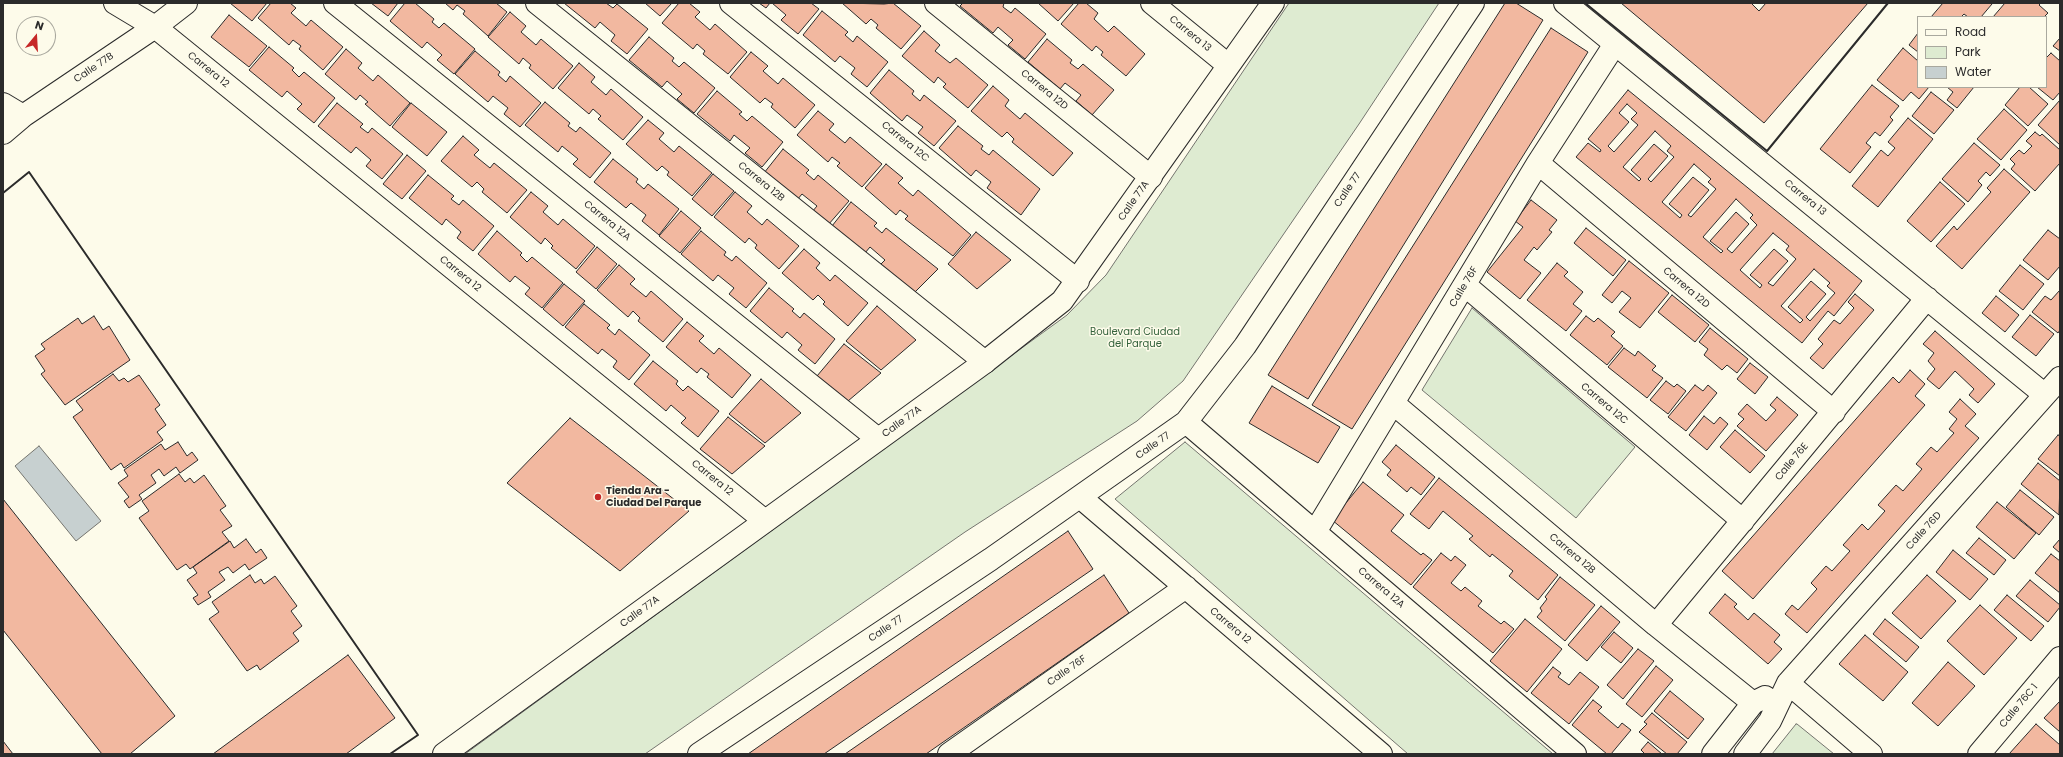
<!DOCTYPE html>
<style>
body{margin:0}
#map{position:relative;width:2063px;height:757px;overflow:hidden;background:#fdfbea;font-family:Poppins,sans-serif}
canvas{display:block}
.frame{position:absolute;inset:0;border:4px solid #2b2b2b;pointer-events:none}
.legend{position:absolute;left:1917px;top:16px;width:130px;height:72px;box-sizing:border-box;background:#fdfbea;border:1px solid #a9a89e;margin:0;padding:5px 7px;list-style:none;font-size:12px;color:#2b2b2b}
.legend li{display:flex;align-items:center;gap:8px;height:20px}
.legend b{width:20px;border:1px solid #a9a89e}
.north{position:absolute;left:16px;top:16px;width:40px;height:40px;box-sizing:border-box;background:#fdfbea;border:1px solid #a9a89e;border-radius:50%;rotate:18deg;font-size:11px;font-weight:700;line-height:16px;text-align:center;color:#2b2b2b}
.north::after{content:'';display:block;margin:auto;width:14px;height:18px;background:#c62828;clip-path:polygon(50% 0,100% 100%,50% 72%,0 100%)}
</style>
<div id="map">
<canvas width="2063" height="757"></canvas>
<div class="frame"></div>
<ul class="legend">
<li><b style="height:5px;background:#fdfbea"></b>Road</li>
<li><b style="height:11px;background:#deebd1"></b>Park</li>
<li><b style="height:11px;background:#c7d0d0"></b>Water</li>
</ul>
<div class="north">N</div>
</div>
<script>
const ctx = document.querySelector('canvas').getContext('2d');
ctx.lineJoin = 'round';
function fill(path, color) { ctx.fillStyle = color; ctx.fill(path, 'evenodd'); }
const poly = rows => new Path2D(rows.map(r => 'M' + r).join(''));
function stroke(path, color, width, dash) { ctx.strokeStyle = color; ctx.lineWidth = width; ctx.lineCap = dash ? 'butt' : 'round'; ctx.setLineDash(dash || []); ctx.stroke(path); }
function drawText(font, color, halo, rows, align = 'center') {
  ctx.font = font + ' Poppins,sans-serif'; ctx.lineWidth = 3; ctx.setLineDash([]); ctx.textBaseline = 'middle'; ctx.strokeStyle = halo; ctx.fillStyle = color; for (const [text, x, y, turn = 0] of rows) {
    ctx.save(); ctx.translate(x, y); ctx.rotate((+turn || 0) * Math.PI / 180); ctx.textAlign = isNaN(turn) ? turn : align; if (halo) ctx.strokeText(text, 0, 0); ctx.fillText(text, 0, 0); ctx.restore();
  }
}
const green = poly([
 [1289,3,1439,3,1359,124,1183,381,1137,421,965,532,645,754,465,754,1067,315,1106,275,1289,3],
 [1472,308,1635,447,1576,518,1422,390,1472,308],
 [1185,442,1553,754,1408,754,1115,499,1185,442],
 [1796,724,1797,724,1834,754,1772,754,1796,724]
]);
fill(green, '#deebd1');
stroke(green, '#74746e', 1);
const water = poly([
 [39,446,101,521,76,541,15,466,39,446]
]);
fill(water, '#c7d0d0');
stroke(water, '#74746e', 1);
const building = poly([
 [230,3,267,3,252,21,230,3],
 [271,3,290,3,296,8,291,13,306,26,311,20,343,47,323,70,299,49,301,46,293,40,289,45,258,18,271,3],
 [371,3,398,3,388,16,371,3],
 [405,3,415,3,434,19,432,22,439,28,444,23,475,49,454,74,437,60,442,55,427,42,422,48,390,21,405,3],
 [445,3,496,3,507,12,488,36,463,14,465,11,457,5,453,10,445,3],
 [564,3,606,3,613,8,617,4,648,29,627,54,611,41,615,35,600,22,595,28,564,3],
 [645,3,672,3,660,16,645,3],
 [679,3,689,3,700,12,695,17,710,30,715,24,747,52,728,74,703,54,705,51,697,44,693,49,662,23,679,3],
 [759,3,770,3,766,8,759,3],
 [772,3,811,3,819,9,798,34,781,20,786,15,772,3],
 [842,3,884,4,893,3,921,26,901,49,876,28,878,25,871,19,866,24,842,3],
 [963,3,1004,3,1003,7,1011,13,1015,8,1046,34,1025,59,1008,45,1013,40,998,27,993,33,960,6,963,3],
 [1038,3,1074,3,1058,21,1038,3],
 [1079,3,1086,3,1098,13,1094,19,1108,32,1114,26,1145,54,1126,76,1101,55,1103,52,1096,46,1092,51,1061,24,1079,3],
 [1505,3,1516,3,1543,20,1308,399,1268,375,1505,3],
 [1621,3,1751,3,1759,11,1766,3,1868,3,1764,123,1621,3],
 [1943,3,1992,3,1992,4,1981,17,1968,17,1964,14,1961,17,1931,17,1943,3],
 [2005,3,2041,3,2039,5,2048,13,2044,17,1993,17,2005,3],
 [822,11,848,32,845,35,853,42,857,36,888,62,867,87,851,74,855,68,840,56,835,62,803,35,822,11],
 [510,12,526,26,521,32,536,45,541,39,573,66,553,89,529,68,531,65,523,58,519,64,488,37,510,12],
 [229,15,267,46,249,67,211,37,229,15],
 [1551,28,1588,52,1352,429,1312,405,1551,28],
 [924,31,940,45,935,51,950,63,956,58,988,85,968,108,943,87,946,84,938,77,934,83,902,56,924,31],
 [1918,33,1918,52,1909,45,1918,33],
 [649,37,674,58,672,61,679,67,684,62,715,88,694,113,677,99,682,94,667,81,662,87,629,60,649,37],
 [2060,38,2060,51,2053,46,2060,38],
 [1047,39,1072,60,1070,63,1078,69,1083,64,1114,90,1092,115,1076,101,1081,95,1065,83,1060,89,1028,62,1047,39],
 [269,47,294,68,292,70,299,77,304,72,335,98,314,123,297,109,302,104,287,91,282,97,249,70,269,47],
 [1903,48,1918,61,1918,87,1929,87,1919,99,1911,92,1903,101,1877,80,1903,48],
 [346,49,362,63,358,68,373,81,378,75,410,103,390,126,365,104,368,102,360,95,356,100,325,74,346,49],
 [475,51,500,72,498,75,506,82,510,76,541,103,520,127,504,114,508,108,493,96,488,102,455,74,475,51],
 [751,52,768,66,763,71,778,84,783,78,815,105,795,128,771,107,773,104,765,98,760,103,730,77,751,52],
 [2051,53,2060,61,2060,92,2053,100,2037,87,2046,87,2046,58,2051,53],
 [579,63,595,77,591,82,606,95,611,89,643,117,623,140,598,119,601,116,593,109,589,114,558,88,579,63],
 [889,70,914,91,912,94,920,101,924,95,956,121,934,146,918,133,923,127,907,115,902,121,870,93,889,70],
 [1872,85,1899,106,1890,117,1893,120,1880,136,1875,132,1866,143,1871,147,1850,173,1820,149,1872,85],
 [993,86,1009,100,1005,106,1020,119,1025,113,1073,153,1053,176,1012,142,1014,139,1007,132,1002,137,971,111,993,86],
 [1947,87,1974,87,1957,108,1947,100,1953,92,1947,87],
 [2020,87,2029,87,2048,104,2028,126,2005,105,2020,87],
 [1628,90,1862,281,1834,316,1828,311,1802,343,1576,157,1588,143,1600,152,1601,150,1588,139,1628,90],
 [1627,104,1637,113,1631,119,1638,125,1614,152,1608,146,1629,122,1619,113,1627,104],
 [1655,131,1671,146,1667,151,1674,157,1651,182,1648,179,1668,156,1654,144,1631,170,1641,179,1639,181,1623,167,1655,131],
 [1694,164,1711,179,1708,182,1716,189,1691,217,1688,215,1709,190,1693,177,1669,204,1682,215,1680,218,1662,202,1694,164],
 [1736,199,1753,215,1750,218,1757,225,1732,253,1727,249,1749,224,1736,212,1710,241,1723,251,1721,253,1703,237,1736,199],
 [1773,233,1789,246,1786,250,1796,259,1773,286,1768,283,1788,261,1774,249,1750,275,1762,285,1760,288,1740,270,1773,233],
 [1814,269,1830,283,1827,286,1835,293,1810,321,1806,317,1826,294,1811,281,1788,307,1803,320,1800,323,1781,306,1814,269],
 [717,91,742,112,739,114,747,121,752,116,783,142,762,167,745,153,750,148,734,135,730,141,697,114,717,91],
 [1931,92,1954,110,1934,134,1912,116,1931,92],
 [2060,100,2060,145,2038,125,2060,100],
 [545,102,570,123,568,126,576,132,580,127,611,153,590,178,573,164,578,159,562,146,558,152,525,125,545,102],
 [337,103,363,124,360,127,368,133,372,128,403,154,382,179,366,166,371,160,356,147,351,153,318,126,337,103],
 [411,103,447,132,427,156,392,127,411,103],
 [2004,109,2027,130,2001,160,1977,139,2004,109],
 [818,111,834,124,829,130,845,143,850,137,882,164,862,187,837,166,840,163,832,157,828,162,797,135,818,111],
 [1908,118,1933,139,1878,207,1852,186,1881,150,1888,156,1895,148,1888,142,1908,118],
 [648,120,664,133,659,139,674,152,679,146,712,173,692,196,667,175,669,172,662,166,657,171,626,144,648,120],
 [958,126,983,146,981,149,989,155,993,150,1040,189,1021,215,987,188,991,182,976,170,971,176,939,148,958,126],
 [2035,132,2040,136,2042,134,2060,150,2060,163,2035,191,2011,169,2015,164,2010,159,2019,150,2024,154,2032,146,2026,141,2035,132],
 [463,136,479,150,474,155,490,168,494,163,527,190,507,213,482,192,484,189,477,182,472,187,441,161,463,136],
 [1974,143,2000,165,1990,176,1986,172,1978,181,1982,185,1968,202,1942,179,1974,143],
 [783,149,809,170,806,173,814,180,818,175,849,201,828,225,812,212,817,206,802,194,797,200,764,173,783,149],
 [407,155,426,171,402,199,383,184,407,155],
 [613,159,638,179,636,182,644,189,648,184,679,209,659,235,642,221,646,215,631,203,626,208,594,182,613,159],
 [886,164,903,178,898,183,913,196,918,190,971,235,953,256,905,219,908,216,900,210,896,215,865,188,886,164],
 [2004,169,2030,192,1962,269,1936,246,1954,226,1957,230,1991,192,1987,188,2004,169],
 [713,174,734,191,712,216,692,199,713,174],
 [428,175,454,196,451,199,459,205,463,200,494,226,473,251,457,238,461,232,446,219,442,225,409,198,428,175],
 [1940,182,1965,204,1931,242,1907,221,1940,182],
 [531,192,548,206,543,212,558,225,563,219,595,246,576,269,551,248,553,246,545,238,541,244,510,217,531,192],
 [735,192,752,206,747,212,762,225,767,219,799,246,779,269,755,248,757,245,749,238,745,243,714,217,735,192],
 [1531,200,1557,220,1549,230,1552,232,1537,250,1534,247,1524,260,1541,273,1520,299,1487,272,1523,227,1515,221,1531,200],
 [851,202,877,223,874,226,882,233,886,228,938,269,915,292,880,265,885,260,870,247,865,253,832,226,851,202],
 [681,211,701,228,680,253,659,236,681,211],
 [1586,228,1626,260,1613,276,1574,243,1586,228],
 [2048,230,2060,239,2060,266,2048,280,2023,260,2048,230],
 [497,231,522,253,520,255,527,262,532,257,563,283,542,308,525,294,530,288,515,276,510,282,478,254,497,231],
 [701,231,726,252,724,255,732,261,736,256,767,283,746,308,729,294,734,288,718,275,713,281,681,254,701,231],
 [976,232,1011,260,977,289,948,264,976,232],
 [597,247,617,264,596,289,576,272,597,247],
 [804,249,820,263,816,268,830,281,835,275,868,303,848,326,823,304,825,302,818,295,813,300,782,273,804,249],
 [1629,261,1669,293,1640,328,1619,312,1631,298,1622,291,1612,303,1602,295,1629,261],
 [1557,263,1568,272,1564,276,1583,292,1573,304,1582,311,1566,331,1527,300,1557,263],
 [619,265,635,279,630,284,646,297,651,291,683,319,663,342,638,321,640,318,633,311,628,317,597,290,619,265],
 [2020,265,2044,284,2023,310,1999,291,2020,265],
 [564,284,585,301,563,326,543,309,564,284],
 [769,288,794,309,792,311,800,318,804,313,835,339,815,364,798,350,802,345,787,332,782,338,750,311,769,288],
 [2060,290,2060,330,2058,333,2032,312,2045,296,2051,300,2060,290],
 [1855,294,1874,310,1823,369,1810,358,1823,344,1818,339,1834,320,1840,324,1854,308,1848,302,1855,294],
 [1672,295,1709,325,1695,342,1658,312,1672,295],
 [1996,296,2019,315,2005,332,1982,313,1996,296],
 [584,304,610,325,607,328,615,335,619,329,650,355,629,380,613,367,617,361,602,349,598,354,565,327,584,304],
 [877,306,916,340,881,370,846,341,877,306],
 [2030,315,2054,334,2036,356,2012,337,2030,315],
 [94,316,103,330,109,326,130,360,65,405,41,374,45,371,35,356,45,349,41,344,78,318,82,324,94,316],
 [1586,316,1594,322,1598,318,1615,332,1611,336,1623,346,1607,365,1570,335,1586,316],
 [687,322,704,336,699,341,714,354,719,348,751,375,732,398,707,377,709,374,701,368,697,373,666,347,687,322],
 [1710,328,1748,359,1737,373,1727,365,1722,370,1704,355,1708,349,1699,342,1710,328],
 [1935,331,1995,384,1978,403,1969,395,1974,389,1955,371,1939,389,1927,379,1935,369,1928,361,1934,353,1923,344,1935,331],
 [844,344,881,373,848,401,817,376,844,344],
 [1624,348,1635,356,1638,351,1656,366,1652,370,1663,378,1647,398,1608,367,1624,348],
 [653,361,678,381,676,384,683,391,688,386,719,411,698,437,681,423,686,418,671,405,666,411,634,384,653,361],
 [1750,363,1768,377,1755,394,1737,379,1750,363],
 [1910,370,1925,384,1915,396,1925,405,1753,599,1722,571,1893,377,1899,383,1910,370],
 [113,374,119,381,124,378,128,382,139,375,160,405,155,409,166,425,157,432,163,440,124,468,121,463,111,470,73,417,83,410,76,401,113,374],
 [761,379,801,413,765,443,729,414,761,379],
 [1666,381,1674,387,1677,384,1686,391,1668,414,1650,400,1666,381],
 [1695,385,1703,391,1708,385,1717,393,1686,431,1668,417,1695,385],
 [1272,386,1340,427,1318,463,1249,423,1272,386],
 [1777,397,1798,415,1766,451,1737,426,1744,419,1738,414,1747,404,1766,421,1776,410,1770,405,1777,397],
 [1960,399,1976,414,1965,426,1979,438,1807,633,1785,614,1792,605,1798,610,1817,589,1811,583,1826,566,1832,571,1850,551,1843,545,1862,524,1868,530,1885,511,1878,505,1896,485,1903,491,1922,469,1916,464,1931,447,1937,452,1954,433,1949,429,1957,419,1949,412,1960,399],
 [1704,416,1714,424,1720,417,1728,424,1707,450,1689,435,1704,416],
 [728,417,765,446,732,474,700,449,728,417],
 [570,418,689,511,620,571,507,483,570,418],
 [1735,430,1765,456,1750,473,1720,447,1735,430],
 [2058,435,2060,436,2060,476,2038,459,2058,435],
 [178,442,187,456,192,452,198,460,180,473,176,467,164,476,159,469,151,475,156,483,139,495,142,499,129,508,124,501,129,497,118,483,128,476,124,470,161,444,165,450,178,442],
 [1396,445,1435,477,1421,495,1411,487,1407,492,1387,475,1391,470,1382,462,1396,445],
 [2038,463,2060,481,2059,515,2021,484,2038,463],
 [179,474,185,482,190,478,194,483,204,475,226,506,220,510,232,526,222,532,229,541,190,569,186,564,177,570,139,518,149,511,142,501,179,474],
 [1439,478,1558,575,1538,600,1509,576,1513,571,1492,554,1490,557,1469,539,1473,536,1443,511,1429,529,1410,514,1439,478],
 [1363,482,1404,515,1391,531,1421,555,1423,553,1432,560,1411,585,1332,520,1363,482],
 [2020,490,2054,517,2039,535,2006,507,2020,490],
 [3,499,175,716,130,754,102,754,3,630,3,499],
 [1997,502,2036,533,2014,559,1976,527,1997,502],
 [1068,531,1093,569,824,754,748,754,1068,531],
 [1979,538,2006,560,1994,575,1966,553,1979,538],
 [246,539,256,553,261,549,267,558,249,570,245,564,233,573,228,567,219,572,225,580,208,592,211,597,198,605,193,598,198,595,187,580,197,573,193,567,230,541,234,548,246,539],
 [2060,539,2060,553,2053,547,2060,539],
 [1953,550,1988,579,1970,600,1936,572,1953,550],
 [1441,553,1451,561,1455,556,1466,565,1451,583,1461,591,1465,587,1482,601,1478,606,1501,624,1504,621,1514,629,1493,653,1413,587,1441,553],
 [2051,554,2060,561,2060,593,2035,573,2051,554],
 [250,575,255,583,261,579,264,584,275,576,297,606,291,611,302,626,293,633,299,641,260,670,257,665,247,671,209,619,219,612,212,602,250,575],
 [1104,575,1129,613,926,754,845,754,1104,575],
 [1927,575,1956,601,1921,639,1892,613,1927,575],
 [1560,577,1595,605,1565,641,1537,617,1542,611,1540,608,1547,599,1545,597,1560,577],
 [2030,580,2060,605,2060,607,2048,622,2016,596,2030,580],
 [1725,594,1737,604,1734,607,1748,620,1754,613,1780,635,1774,642,1782,649,1768,664,1709,613,1725,594],
 [2007,595,2044,626,2031,641,1994,610,2007,595],
 [1980,605,2017,638,1984,675,1947,641,1980,605],
 [1601,606,1620,622,1587,661,1568,645,1601,606],
 [1525,619,1562,649,1527,692,1490,661,1525,619],
 [1885,619,1919,647,1906,662,1873,634,1885,619],
 [1614,632,1633,648,1621,663,1601,647,1614,632],
 [1865,635,1908,672,1883,701,1839,664,1865,635],
 [1638,649,1654,661,1623,699,1607,685,1638,649],
 [348,655,395,718,346,754,213,754,348,655],
 [1948,662,1975,686,1938,726,1912,703,1948,662],
 [1656,666,1673,680,1642,717,1626,704,1656,666],
 [1553,667,1561,673,1558,677,1569,685,1580,672,1599,687,1569,724,1531,693,1553,667],
 [1670,691,1704,719,1688,739,1654,711,1670,691],
 [1593,700,1602,707,1598,711,1618,728,1622,723,1631,730,1611,754,1607,754,1572,725,1593,700],
 [2060,701,2060,732,2044,718,2060,701],
 [1652,713,1687,742,1677,754,1667,754,1639,732,1647,724,1644,722,1652,713],
 [2036,724,2060,745,2060,754,2009,754,2036,724],
 [3,741,13,754,3,754,3,741],
 [1648,742,1662,754,1645,754,1641,750,1648,742]
]);
fill(building, '#f2b8a0');
stroke(building, '#2b2b2b', 1);
const street = poly([
 [115,3,155,27,765,521],
 [335,3,878,439],
 [537,3,985,362],
 [731,3,1078,281],
 [936,3,1151,177],
 [1152,3,1228,65],
 [1565,3,2045,395],
 [3,104,23,116],
 [3,133,23,116,155,27,186,3],
 [1538,163,1834,412],
 [1466,286,1743,521],
 [1394,404,1656,625,1753,703],
 [1186,422,1575,754],
 [1080,497,1381,754],
 [1315,532,1538,163,1615,44],
 [1656,625,1927,298],
 [1788,683,1871,754],
 [699,754,991,559,1186,422,1245,346,1473,3],
 [949,754,1186,587],
 [1713,754,1753,703,1765,697],
 [1745,754,1770,721,1788,683,2060,378],
 [1979,754,2060,658]
]);
const secondary = poly([
 [444,754,985,362,1062,301,1273,3]
]);
stroke(street, '#2b2b2b', 24);
stroke(secondary, '#2b2b2b', 24);
stroke(street, '#fdfbea', 22);
stroke(secondary, '#fdfbea', 22);
stroke(poly([
 [1585,3,1767,151,1888,3],
 [3,193,29,172,418,735,390,754]
]), '#2b2b2b', 2);
for (const [x, y, r, color] of [
 [598,497,4,"#c62828"]
]) { const dot = new Path2D(); dot.arc(x, y, r, 0, 2 * Math.PI); ctx.fillStyle = color; ctx.fill(dot); stroke(dot, '#fdfbea', 1.5); }
drawText('10px', '#2b2b2b', '#fdfbea', [
 ["Carrera 13",1190,34,39],
 ["Calle 77B",94,68,-34],
 ["Carrera 12",208,70,39],
 ["Carrera 12D",1044,90,39],
 ["Carrera 12C",905,142,39],
 ["Carrera 12B",761,182,39],
 ["Calle 77",1348,190,-56],
 ["Carrera 13",1805,198,39],
 ["Calle 77A",1134,201,-55],
 ["Carrera 12A",607,221,39],
 ["Carrera 12",460,274,39],
 ["Calle 76F",1464,287,-59],
 ["Carrera 12D",1686,288,40],
 ["Carrera 12C",1604,404,40],
 ["Calle 77A",902,422,-36],
 ["Calle 77",1153,446,-35],
 ["Calle 76E",1792,462,-50],
 ["Carrera 12",712,478,39],
 ["Calle 76D",1924,531,-48],
 ["Carrera 12B",1572,554,40],
 ["Carrera 12A",1381,588,40],
 ["Calle 77A",640,612,-36],
 ["Carrera 12",1230,626,40],
 ["Calle 77",886,629,-34],
 ["Calle 76F",1067,671,-35],
 ["Calle 76C 1",2019,706,-50]
]);
drawText('10px', '#34623c', '#fdfbea', [
 ["Boulevard Ciudad",1135,332],
 ["del Parque",1135,344]
]);
drawText('bold 10px', '#2b2b2b', '#fdfbea', [
 ["Tienda Ara -",606,491],
 ["Ciudad Del Parque",606,503]
], 'left');
</script>
